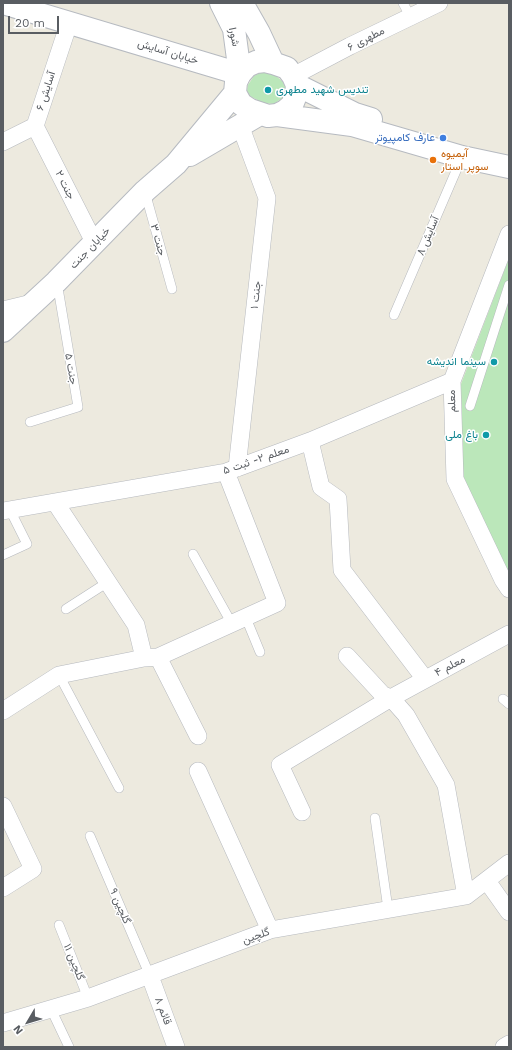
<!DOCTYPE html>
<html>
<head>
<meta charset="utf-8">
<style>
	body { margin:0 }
	#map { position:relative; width:512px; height:1050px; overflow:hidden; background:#edeadf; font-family:"Work Sans",sans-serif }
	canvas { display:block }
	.frame { position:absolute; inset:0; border:4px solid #595d62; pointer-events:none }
	.north { position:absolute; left:8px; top:1002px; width:40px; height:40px; -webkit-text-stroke:3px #fff; paint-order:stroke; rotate:232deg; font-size:11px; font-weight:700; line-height:16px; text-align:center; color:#595d62 }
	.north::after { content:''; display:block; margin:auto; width:14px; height:18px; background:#595d62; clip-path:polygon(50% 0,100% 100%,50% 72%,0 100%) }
	.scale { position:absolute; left:8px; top:16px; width:51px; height:18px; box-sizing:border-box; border:2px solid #595d62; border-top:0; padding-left:5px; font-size:12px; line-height:14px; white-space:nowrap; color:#595d62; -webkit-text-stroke:3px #fff; paint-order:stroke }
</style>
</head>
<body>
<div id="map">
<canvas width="512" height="1050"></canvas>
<div class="frame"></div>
<div class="north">N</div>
<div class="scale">20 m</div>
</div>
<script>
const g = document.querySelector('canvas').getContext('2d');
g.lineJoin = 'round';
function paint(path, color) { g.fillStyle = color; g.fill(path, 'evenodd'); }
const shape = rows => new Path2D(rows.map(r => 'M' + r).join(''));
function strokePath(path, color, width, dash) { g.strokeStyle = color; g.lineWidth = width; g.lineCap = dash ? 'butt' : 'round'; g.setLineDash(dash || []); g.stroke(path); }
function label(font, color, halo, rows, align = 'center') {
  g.font = font + ' "Work Sans",Vazirmatn,sans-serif'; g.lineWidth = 3; g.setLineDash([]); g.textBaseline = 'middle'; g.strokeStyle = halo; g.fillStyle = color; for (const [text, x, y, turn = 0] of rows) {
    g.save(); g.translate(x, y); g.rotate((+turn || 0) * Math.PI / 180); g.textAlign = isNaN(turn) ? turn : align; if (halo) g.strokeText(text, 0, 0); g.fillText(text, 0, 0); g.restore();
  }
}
paint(shape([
	[260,73,265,73,275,75,283,82,285,87,285,92,283,98,278,101,274,104,263,103,250,96,247,91,248,85,254,76],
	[508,261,509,261,509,573,463,485,461,384]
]), '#bbe7ba');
const lane = shape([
	[403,3,410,16],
	[145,192,172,289],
	[394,315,462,157],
	[470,406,509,285],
	[30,422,78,407,57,282],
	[193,554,232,624],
	[3,555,27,544,10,510],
	[66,609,108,582],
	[246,618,260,652],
	[59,675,119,788],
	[503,699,509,704],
	[375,818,388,909],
	[90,836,150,976],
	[59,925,88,998],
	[51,1009,69,1047]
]);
const street = shape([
	[293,76,350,46,439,3],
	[35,126,95,244],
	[3,142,35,126,69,23],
	[509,234,452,381,455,479,503,580,509,589],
	[3,310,32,303],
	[310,441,321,487,338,499,342,570,425,679],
	[237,468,267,198,240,125],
	[55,502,136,625,144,658],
	[3,511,226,472,310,441,452,381],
	[347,656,383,695,391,698,406,715,446,785,466,896],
	[158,657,198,736],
	[3,711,59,675,144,658,158,657,277,603,226,472],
	[198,771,270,930],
	[3,806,33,869,3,888],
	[302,812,280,765,391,698,509,634],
	[487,881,509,912],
	[150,976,176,1047],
	[3,1023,88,998,270,930,466,896,509,863],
	[504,1047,509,1044]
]);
const secondary = shape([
	[3,3,240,74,234,29,221,3],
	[242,3,259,33,273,63],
	[265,61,273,63,287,68,293,76,297,85,296,95,292,105,285,111,277,115,268,116,250,110,241,104,235,93,236,82,240,74,247,66,256,62,265,61],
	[297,85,355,114,371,119],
	[277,115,352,125,462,157,509,167],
	[190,155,260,114],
	[3,331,56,282,145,191,176,164,235,93]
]);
strokePath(lane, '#b6b9be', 10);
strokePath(street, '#b6b9be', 18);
strokePath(secondary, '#b6bac0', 24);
strokePath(lane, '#fff', 9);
strokePath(street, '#fff', 17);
strokePath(secondary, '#fff', 22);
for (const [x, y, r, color] of [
	[268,90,4,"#0f9aa8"],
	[443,138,4,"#3f7fe0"],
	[433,160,4,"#e8710a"],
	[494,362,4,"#0f9aa8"],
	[486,435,4,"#0f9aa8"]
]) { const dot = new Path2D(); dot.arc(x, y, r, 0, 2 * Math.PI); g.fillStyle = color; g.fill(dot); strokePath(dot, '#fff', 1.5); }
label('11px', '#595d62', '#fff', [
	["شورا",234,37,78],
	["مطهری ۶",366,39,-27],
	["خیابان آسایش",168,52,17],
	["آسایش ۶",46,91,-72],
	["جنت ۲",65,185,63],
	["آسایش ۸",428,236,-67],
	["جنت ۳",158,240,74],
	["خیابان جنت",90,248,-46],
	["جنت ۱",256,295,-84],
	["جنت ۵",71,369,80],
	["معلم",452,401,-92],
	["معلم ۲- ثبت ۵",256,460,-19],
	["معلم ۴",450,666,-28],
	["گلچین ۹",120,906,67],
	["گلچین",256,936,-19],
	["گلچین ۱۱",74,962,68],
	["قائم ۸",163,1011,70]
]);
label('11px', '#0d838f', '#fff', [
	["تندیس شهید مطهری",276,90,"left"],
	["سینما اندیشه",486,362],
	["باغ ملی",478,435]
], 'right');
label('11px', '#366cbe', '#fff', [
	["عارف کامپیوتر",435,138]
], 'right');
label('11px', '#c56008', '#fff', [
	["آبمیوه",441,154],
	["سوپر استار",441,167]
], 'left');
</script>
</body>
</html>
